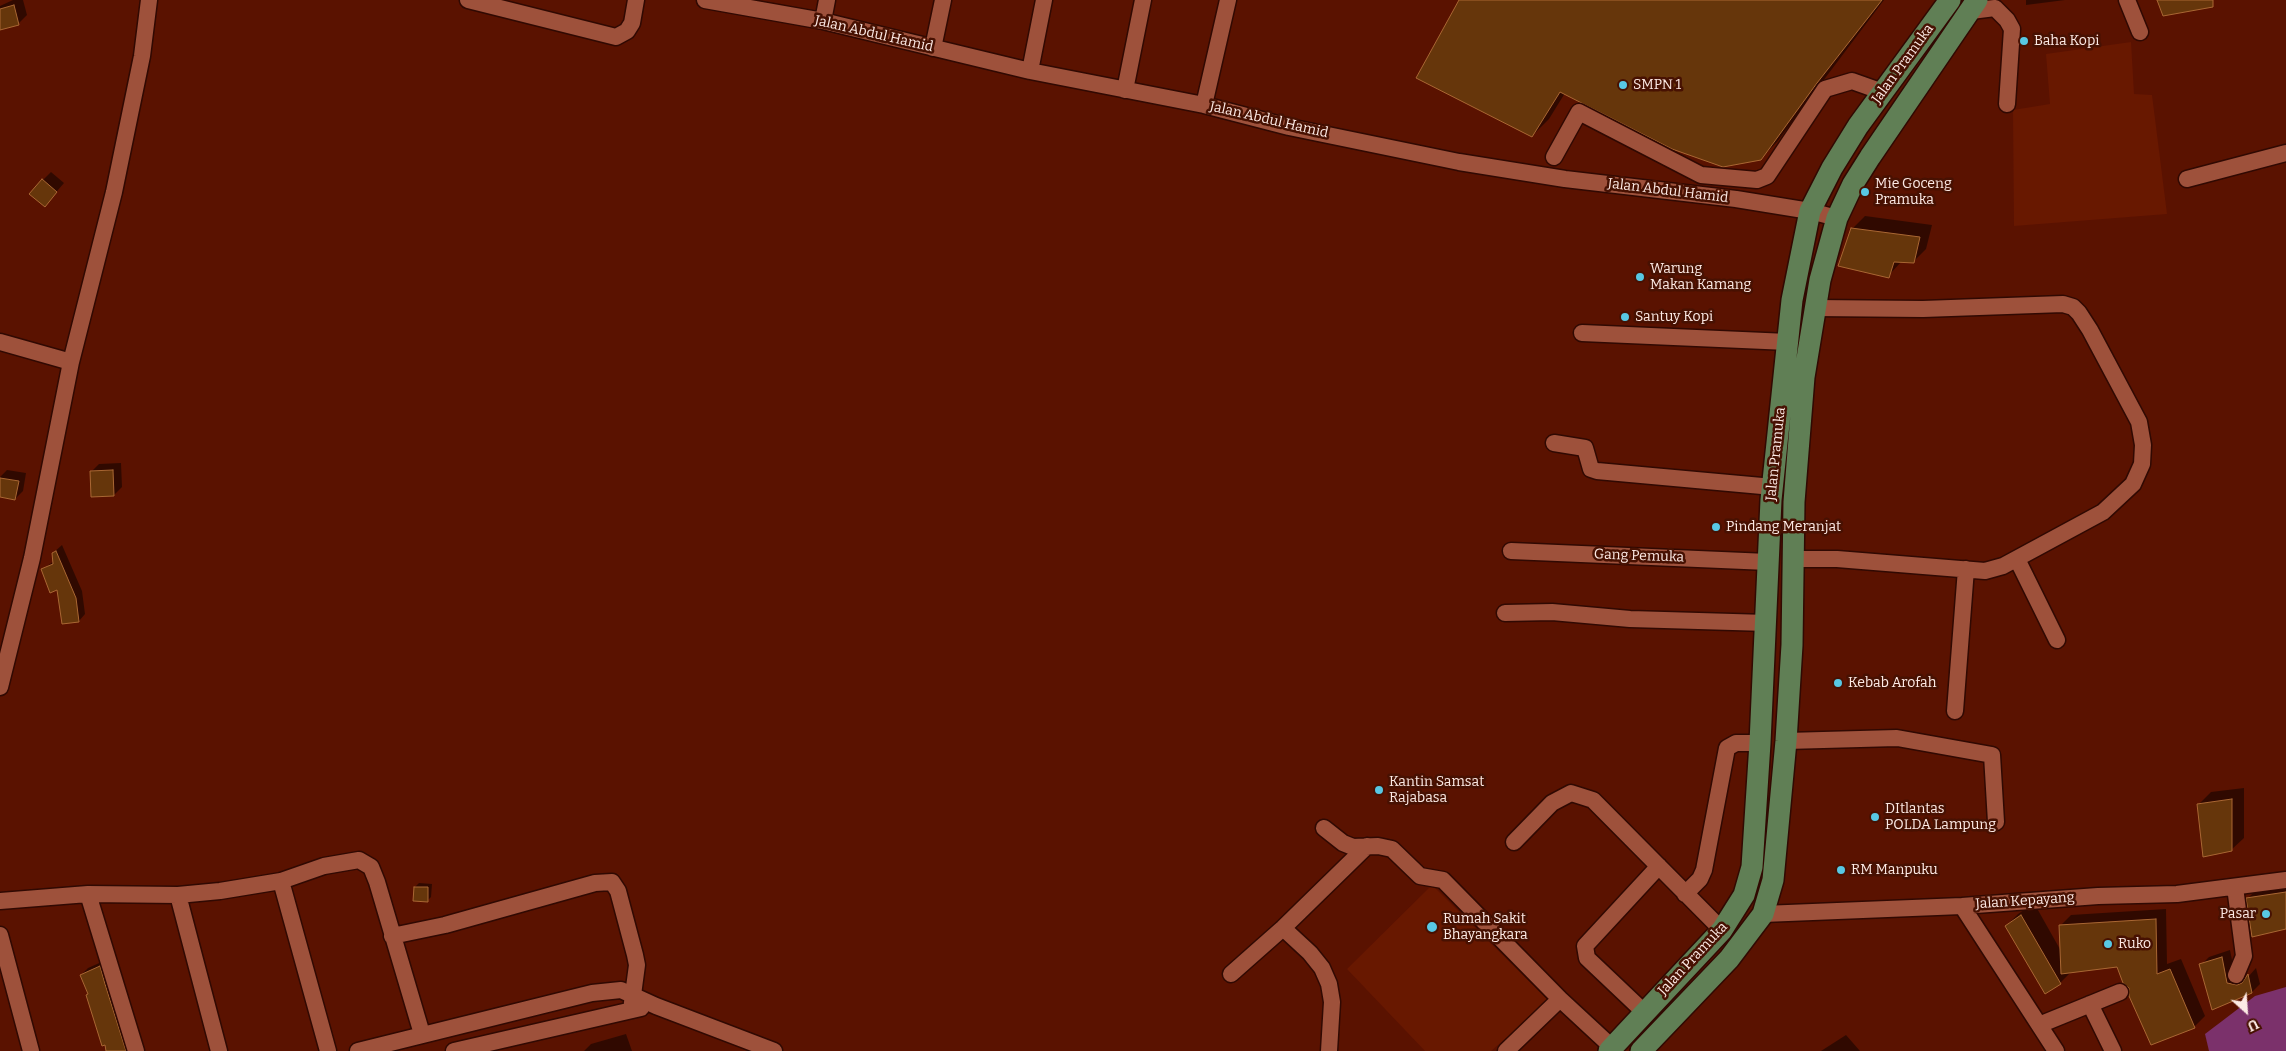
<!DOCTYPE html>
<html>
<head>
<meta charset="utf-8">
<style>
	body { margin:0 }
	#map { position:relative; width:2286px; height:1051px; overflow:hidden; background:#5a1200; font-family:Bitter,serif }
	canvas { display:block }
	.north { position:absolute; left:2221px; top:986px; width:50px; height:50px; -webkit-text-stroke:4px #471102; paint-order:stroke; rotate:154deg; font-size:14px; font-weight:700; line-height:20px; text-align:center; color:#fdeae5 }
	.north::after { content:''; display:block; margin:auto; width:18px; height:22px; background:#fdeae5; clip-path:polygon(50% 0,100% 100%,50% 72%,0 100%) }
</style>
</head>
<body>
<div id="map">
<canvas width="2286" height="1051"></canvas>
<div class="north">U</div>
</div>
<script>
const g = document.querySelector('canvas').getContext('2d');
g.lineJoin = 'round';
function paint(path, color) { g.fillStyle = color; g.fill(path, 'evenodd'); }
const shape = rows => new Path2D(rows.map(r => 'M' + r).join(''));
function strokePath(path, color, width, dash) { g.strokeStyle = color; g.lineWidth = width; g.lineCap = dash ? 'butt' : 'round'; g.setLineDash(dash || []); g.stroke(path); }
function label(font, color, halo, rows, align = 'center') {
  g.font = font + ' Bitter,serif'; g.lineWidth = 5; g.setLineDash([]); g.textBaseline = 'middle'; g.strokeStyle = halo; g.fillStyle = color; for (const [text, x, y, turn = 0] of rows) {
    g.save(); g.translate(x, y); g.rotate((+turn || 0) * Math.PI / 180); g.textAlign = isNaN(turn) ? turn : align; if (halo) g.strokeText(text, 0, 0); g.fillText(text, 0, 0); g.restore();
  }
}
paint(shape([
	[2131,42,2134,94,2152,95,2167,214,2014,226,2013,110,2050,104,2046,54],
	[1432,885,1549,1001,1491,1051,1425,1051,1347,969]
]), '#681800');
paint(shape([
	[2286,987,2286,1051,2209,1051,2205,1034,2255,996]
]), '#7b316b');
paint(shape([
	[13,0,23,0,27,15,19,23,0,29,0,6],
	[1460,0,1884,0,1777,142,1760,159,1565,93,1549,119,1532,136],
	[2026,0,2065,0,2026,5],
	[51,172,64,183,52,197,43,180],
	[1865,216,1932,225,1926,249,1913,262,1902,261,1888,276,1852,229],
	[121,463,122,487,114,495,91,472,99,464],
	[7,470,26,473,23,491,15,499,0,496,0,477],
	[62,545,82,591,85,614,79,621,58,588,42,570,54,561,53,553],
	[2244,788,2244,838,2231,850,2199,804,2211,792],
	[2286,882,2286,928,2248,898,2260,886],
	[419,883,432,884,431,897,427,901,415,887],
	[2034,903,2061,951,2060,926,2071,915,2166,909,2167,964,2181,959,2205,1016,2194,1027,2130,987,2117,966,2072,971,2060,983,2046,992,2006,926,2018,914],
	[2230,950,2235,975,2248,977,2256,968,2260,984,2252,992,2212,1008,2201,965,2209,957],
	[106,960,134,1051,107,1051,81,975,88,968],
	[626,1034,632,1051,584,1051,591,1044],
	[1846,1035,1860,1051,1821,1051]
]), '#0007');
const building = shape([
	[1459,0,1882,0,1817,83,1761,160,1723,167,1672,149,1560,92,1532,137,1416,78,1459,0],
	[2157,0,2213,0,2213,7,2163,16,2157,0],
	[14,5,19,25,0,30,0,9,14,5],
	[42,179,57,192,45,207,29,194,42,179],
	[1851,228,1920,237,1914,263,1894,262,1889,278,1838,266,1851,228],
	[113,470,114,496,91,497,90,471,113,470],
	[0,478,19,481,15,500,0,497,0,478],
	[56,551,76,598,79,622,62,624,57,590,50,593,41,569,53,564,52,553,56,551],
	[2232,799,2232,851,2203,857,2197,804,2232,799],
	[414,887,428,887,428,902,413,901,414,887],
	[2286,892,2286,929,2252,937,2246,898,2286,892],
	[2021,915,2061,984,2045,994,2005,926,2021,915],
	[2156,919,2157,974,2170,969,2195,1028,2151,1045,2129,996,2129,988,2123,983,2117,967,2061,974,2059,925,2156,919],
	[2222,957,2227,983,2237,985,2242,983,2248,974,2252,993,2212,1010,2199,964,2222,957],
	[100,966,105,984,126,1051,106,1051,105,1045,102,1046,86,995,88,994,80,975,100,966]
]);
paint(building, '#66360b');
strokePath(building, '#a96733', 1);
const minor = shape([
	[468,0,616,37,627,31,632,23,636,0],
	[705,0,823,21,1030,71,1204,105,1289,127,1459,162,1565,179,1736,199,1810,211,1837,218],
	[2127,0,2140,32],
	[1971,11,1995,8,2007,20,2012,29,2007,104],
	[823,21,827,0],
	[933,48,943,0],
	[1030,71,1044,0],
	[1125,90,1143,0],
	[1204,105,1228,0],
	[1554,157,1579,112,1701,175,1757,180,1767,176,1825,89,1852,81,1883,92],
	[2187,179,2286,153],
	[1582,333,1788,342],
	[0,342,71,362],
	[1554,443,1585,448,1591,469,1597,471,1773,487],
	[1511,551,1768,562],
	[1794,559,1837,559,1985,571,2003,566,2103,512,2133,484,2142,464,2143,445,2139,422,2090,330,2079,313,2073,307,2063,304,1923,309,1814,308],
	[2017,559,2057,640],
	[1505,613,1552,612,1630,619,1767,623],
	[0,687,32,558,71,362,114,192,142,56,149,0],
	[1955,711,1966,569],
	[1786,741,1897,738,1992,755,1996,822],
	[1324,828,1343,843,1353,847,1378,846,1392,849,1420,876,1443,880,1560,999,1613,1048],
	[1514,842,1552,803,1571,793,1593,800,1722,930],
	[281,881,328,1051],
	[2235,887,2244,956,2236,975],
	[88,894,136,1051],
	[1685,894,1700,879,1704,870,1727,748,1736,743,1760,743],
	[178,895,219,1051],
	[0,901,88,894,178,895,220,891,281,881,324,866,359,860,371,867,377,882,422,1034],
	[1962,906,2056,1051],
	[1763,914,1962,906,2098,896,2177,894,2286,880],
	[1283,928,1310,953,1322,968,1329,984,1332,1002,1329,1051],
	[0,935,31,1051],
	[392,936,445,925,595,883,612,882,618,891,635,955,637,965,631,1010],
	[1231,974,1283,928,1367,846],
	[2090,1004,2113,1051],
	[1644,1012,1587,958,1585,946,1659,866],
	[2039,1025,2120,992],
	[358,1051,592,993,621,990,656,1006,774,1051],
	[454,1051,641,1008],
	[1506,1051,1560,999]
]);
const major = shape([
	[1609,1051,1722,930,1744,895,1752,867,1760,743,1771,500,1792,300,1810,211,1832,168,1858,126,1950,0],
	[1641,1051,1729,959,1763,914,1773,880,1786,741,1792,645,1794,502,1804,377,1820,280,1837,218,1853,184,1870,157,1977,0]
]);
strokePath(minor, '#300902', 19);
strokePath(major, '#300902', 24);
strokePath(minor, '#9e513b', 16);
strokePath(major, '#607f55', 21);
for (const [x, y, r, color] of [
	[2024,41,5,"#58c8e4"],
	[1623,85,5,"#58c8e4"],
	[1865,192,5,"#58c8e4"],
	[1640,277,5,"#58c8e4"],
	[1625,317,5,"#58c8e4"],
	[1716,527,5,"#58c8e4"],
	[1838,683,5,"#58c8e4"],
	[1379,790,5,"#58c8e4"],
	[1875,817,5,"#58c8e4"],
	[1841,870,5,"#58c8e4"],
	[2266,914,5,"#58c8e4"],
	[1432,927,6,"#58c8e4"],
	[2108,944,5,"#58c8e4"]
]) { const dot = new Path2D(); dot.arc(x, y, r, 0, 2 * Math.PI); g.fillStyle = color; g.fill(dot); strokePath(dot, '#471102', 2); }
label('14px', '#fdeae5', '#471102', [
	["Jalan Abdul Hamid",874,34,13],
	["Jalan Pramuka",1903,64,-54],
	["Jalan Abdul Hamid",1269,120,13],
	["Jalan Abdul Hamid",1668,191,7],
	["Jalan Pramuka",1776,454,-84],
	["Gang Pemuka",1639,556,2],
	["Jalan Kepayang",2025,901,-4],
	["Jalan Pramuka",1693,959,-47]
]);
label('14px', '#fdeae5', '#471102', [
	["Baha Kopi",2034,41],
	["SMPN 1",1633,85],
	["Mie Goceng",1875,184],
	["Pramuka",1875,200],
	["Warung",1650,269],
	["Makan Kamang",1650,285],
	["Santuy Kopi",1635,317],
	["Pindang Meranjat",1726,527],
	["Kebab Arofah",1848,683],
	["Kantin Samsat",1389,782],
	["Rajabasa",1389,798],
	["DItlantas",1885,809],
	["POLDA Lampung",1885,825],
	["RM Manpuku",1851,870],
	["Pasar",2256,914,"right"],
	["Rumah Sakit",1443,919],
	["Bhayangkara",1443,935],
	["Ruko",2118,944]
], 'left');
</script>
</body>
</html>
